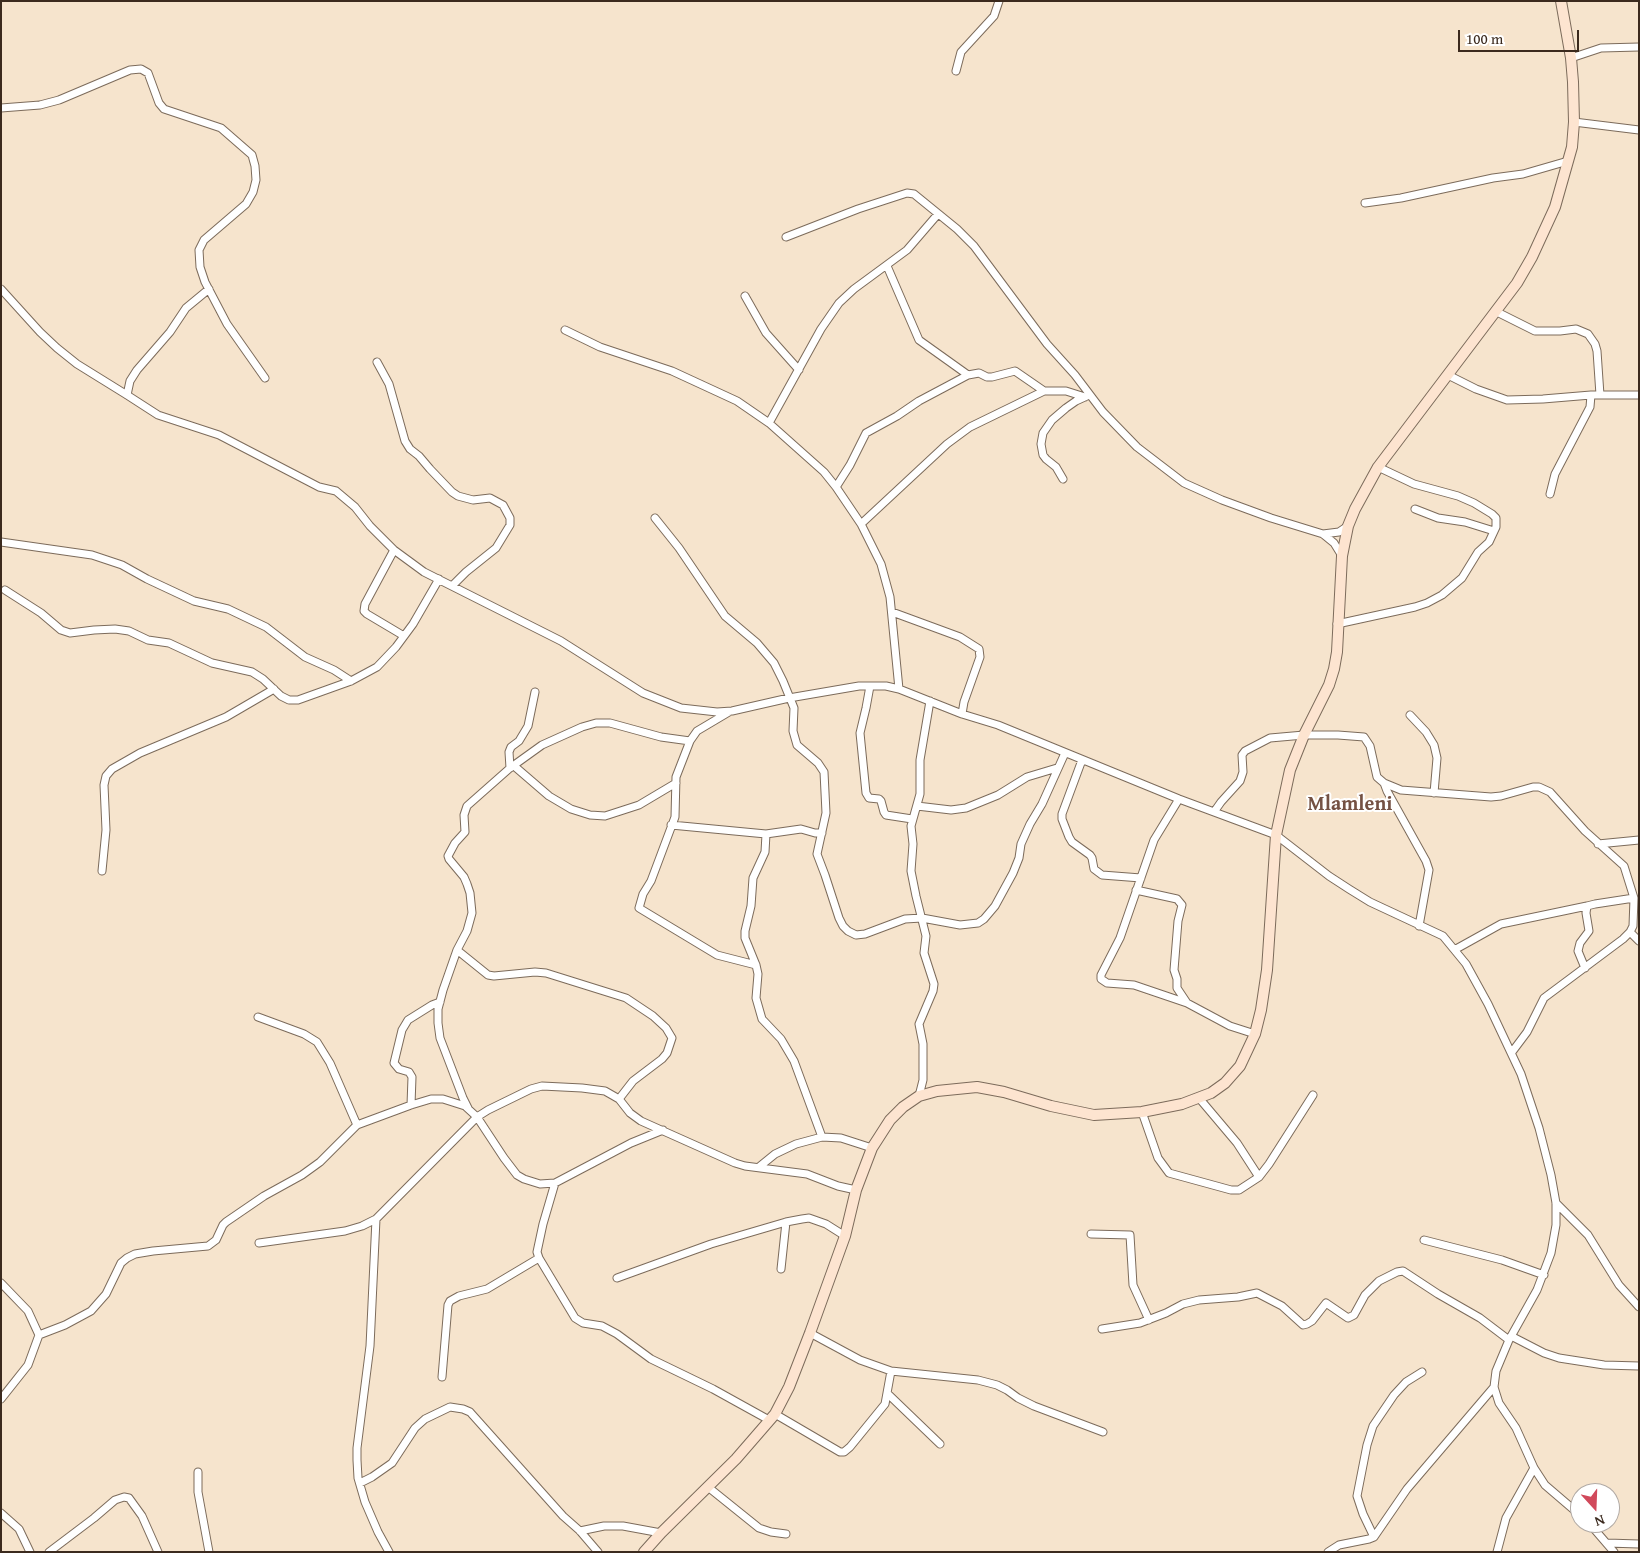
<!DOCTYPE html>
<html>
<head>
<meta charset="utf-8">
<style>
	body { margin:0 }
	#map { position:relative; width:1640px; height:1553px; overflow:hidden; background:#f6e4cd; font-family:"Gentium Book Plus",serif }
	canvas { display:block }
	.frame { position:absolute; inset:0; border:2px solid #3b2a1e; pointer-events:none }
	.north { position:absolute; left:1570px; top:1483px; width:50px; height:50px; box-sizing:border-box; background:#fff; border:1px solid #b1aaa5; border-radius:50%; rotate:160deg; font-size:14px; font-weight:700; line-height:20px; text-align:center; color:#3b2a1e }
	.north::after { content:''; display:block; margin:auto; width:18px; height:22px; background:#d1495b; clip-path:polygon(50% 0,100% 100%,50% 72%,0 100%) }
	.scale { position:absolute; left:1458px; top:30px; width:121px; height:22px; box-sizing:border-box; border:2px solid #3b2a1e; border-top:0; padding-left:6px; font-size:15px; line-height:18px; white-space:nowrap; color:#3b2a1e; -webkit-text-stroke:4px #fff; paint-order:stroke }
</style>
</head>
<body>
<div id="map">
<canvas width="1640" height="1553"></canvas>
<div class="frame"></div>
<div class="north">N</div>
<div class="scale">100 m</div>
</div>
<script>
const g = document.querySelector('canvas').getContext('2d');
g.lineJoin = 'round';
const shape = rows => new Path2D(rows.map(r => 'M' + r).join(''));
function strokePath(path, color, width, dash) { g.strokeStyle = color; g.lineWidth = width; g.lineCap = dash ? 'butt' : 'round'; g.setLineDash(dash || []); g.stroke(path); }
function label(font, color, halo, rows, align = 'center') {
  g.font = font + ' "Gentium Book Plus",serif'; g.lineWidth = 4; g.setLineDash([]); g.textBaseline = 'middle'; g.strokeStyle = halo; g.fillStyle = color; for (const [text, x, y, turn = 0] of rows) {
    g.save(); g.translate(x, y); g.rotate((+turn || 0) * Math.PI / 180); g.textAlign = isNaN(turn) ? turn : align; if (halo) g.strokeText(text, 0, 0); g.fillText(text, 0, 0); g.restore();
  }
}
const street = shape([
	[1571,58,1601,48,1639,47],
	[956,71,961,52,994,16,999,1],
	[1,108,40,105,59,100,130,70,141,69,148,73,159,103,164,109,221,128,252,155,255,166,256,180,253,192,246,204,204,240,199,250,200,267,205,282,227,324,265,378],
	[1574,122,1639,130],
	[1365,203,1401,198,1493,178,1523,174,1568,161],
	[786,237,858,209,907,193,914,194,957,229,974,246,1047,344,1075,375,1103,412,1137,447,1184,483,1222,500,1271,518,1323,534,1334,543,1342,556],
	[887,266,919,340,968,375],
	[1,289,40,332,57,348,77,364,127,395,158,415,219,435,319,487,336,491,355,507,370,526,394,550,424,572,561,641,643,693,681,708,717,712,732,711,789,698,859,686,886,686,899,689,962,714,998,725,1179,799,1276,835,1329,876,1349,889,1370,902,1443,936,1466,964,1488,1004,1521,1074,1539,1128,1551,1175,1556,1203,1556,1225,1551,1253,1537,1290,1509,1340,1496,1371,1494,1387,1499,1403,1516,1428,1534,1468,1545,1485,1580,1515],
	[745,296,766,333,799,370],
	[1495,311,1535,331,1560,331,1576,329,1588,334,1595,344,1597,351,1600,395],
	[565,330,600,347,672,371,737,401,769,423,824,472,836,487,861,524,881,564,890,597,899,689],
	[377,362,389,384,405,441,410,449,419,456,430,469,452,492,458,496,473,500,490,498,503,505,510,518,510,525,496,548,466,572,453,585],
	[1448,375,1476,389,1507,400,1543,399,1591,395,1639,395],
	[127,395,130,381,137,370,170,332,186,308,209,289],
	[769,423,821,329,839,303,854,289,907,250,938,214],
	[1063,479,1056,467,1046,459,1043,455,1041,444,1043,433,1052,420,1066,408,1076,401,1087,396],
	[836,487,850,465,866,433,897,416,919,401,968,375,979,373,987,377,992,377,1015,371,1044,391],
	[1550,494,1555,474,1590,407,1591,395],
	[1415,509,1438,518,1465,522,1494,531],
	[655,518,679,548,725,616,757,643,774,663,783,681,794,708,793,731,797,745,818,763,824,772,826,813,817,854,825,875,839,918,843,926,848,931,856,935,865,934,905,919,922,918,960,925,978,923,984,919,995,906,1013,873,1019,858,1021,844,1030,824,1042,804,1065,753],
	[861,524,947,444,970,427,1044,391,1066,391,1085,397],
	[1323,534,1339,532,1348,526],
	[1,542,92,555,122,565,147,579,194,601,228,609,266,627,305,657,334,670,351,681],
	[394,550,365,604,364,611,367,614,404,636],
	[5,590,41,613,61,630,70,633,94,630,115,629,129,631,148,640,169,643,212,663,252,672,263,679,281,696,289,700,298,700,351,681,377,667,396,647,413,624,439,579],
	[892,612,960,637,979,649,980,657,964,702,962,714],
	[1337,624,1415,607,1427,603,1442,595,1462,578,1478,552,1489,542,1496,527,1496,518,1492,514,1474,503,1458,496,1414,484,1378,467],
	[870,686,866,708,860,733,866,793,869,798,879,799,881,801,884,812,886,815,912,819],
	[729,712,697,731,690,741,676,777,675,817,651,881,643,894,639,908,717,955,756,965],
	[1410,715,1426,732,1434,745,1437,758,1434,793],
	[1082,760,1062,814,1062,819,1069,837,1072,842,1090,855,1092,858,1094,869,1102,875,1141,878],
	[513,765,549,796,571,809,590,815,605,816,639,805,676,783],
	[510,768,509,752,511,747,519,741,528,726,535,692],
	[1384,783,1387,791,1426,861,1429,870,1419,926],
	[1179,799,1154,840,1120,938,1101,975,1101,979,1107,983,1134,985,1187,1003],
	[917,806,951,810,966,808,998,795,1027,777,1057,768],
	[1214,812,1221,802,1240,781,1243,772,1242,755,1245,751,1270,738,1304,735,1338,735,1364,737,1370,746,1377,777,1384,783,1401,790,1491,797,1501,796,1533,787,1539,787,1550,792,1585,831,1624,866,1634,898,1633,926,1630,932,1623,939,1544,998,1527,1032,1512,1052],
	[671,825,766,834,765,852,753,878,751,906,745,931,745,938,756,965,758,974,756,998,762,1019,781,1039,794,1061,822,1137],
	[766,834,801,829,815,833,822,833],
	[1598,844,1639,840],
	[102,871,106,830,104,785,106,776,112,769,140,753,226,717,274,689],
	[1136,890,1177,899,1182,905,1178,921,1174,970,1177,979,1177,988,1187,1003,1230,1026,1255,1034],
	[1630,932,1639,941],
	[1456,949,1501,924,1587,906],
	[457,950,488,975,494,976,535,972,546,973,626,998,653,1016,666,1028,672,1038,667,1053,662,1059,633,1081,619,1099],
	[1585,968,1578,951,1580,943,1589,931,1586,913,1587,906,1595,904,1634,898],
	[258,1017,304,1034,317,1042,330,1063,357,1125],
	[919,1096,923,1080,923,1044,919,1024,933,991,934,984,924,953,926,936,916,896,911,871,913,844,911,826,920,794,920,760,930,701],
	[1199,1098,1237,1143,1259,1177],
	[411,1105,412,1077,409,1072,399,1069,394,1063,402,1030,408,1020,432,1005,440,1002],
	[468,1108,463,1098,440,1038,438,1023,438,1009,443,990,457,950,467,931,472,913,470,893,467,884,464,877,449,859,448,856,455,843,465,832,464,815,467,806,510,768,542,745,582,727,596,723,610,723,661,737,690,741],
	[1142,1112,1158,1158,1169,1173,1231,1190,1239,1190,1259,1177,1269,1164,1313,1095],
	[759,1167,775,1154,796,1144,822,1137,841,1138,872,1148],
	[555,1183,543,1224,537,1252,539,1258,575,1318,583,1323,602,1326,617,1334,651,1359,713,1389,769,1420],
	[1556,1203,1588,1235,1619,1285,1639,1307],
	[376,1219,370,1346,357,1448,357,1460,358,1478,365,1502,378,1532,389,1552],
	[1091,1234,1130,1235,1133,1285,1149,1320],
	[1424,1240,1502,1260,1544,1275],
	[259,1243,345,1231,362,1226,376,1219,477,1117,488,1110,531,1089,542,1086,582,1088,605,1091,619,1099,630,1113,641,1121,735,1163,745,1166,807,1174,838,1186,856,1190],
	[781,1269,786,1222],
	[617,1278,711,1244,786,1222,802,1219,809,1218,826,1224,845,1236],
	[1,1283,28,1311,39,1335,28,1365,1,1399],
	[1102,1329,1140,1323,1166,1313,1183,1304,1199,1300,1238,1297,1257,1293,1282,1306,1303,1325,1307,1324,1312,1321,1326,1303,1348,1318,1354,1315,1365,1295,1379,1281,1397,1272,1403,1271,1438,1294,1480,1318,1509,1340],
	[810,1333,860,1360,891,1371,978,1380,997,1385,1007,1390,1018,1398,1034,1406,1103,1432],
	[39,1335,65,1325,91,1311,106,1294,121,1263,127,1258,135,1254,153,1251,208,1246,216,1240,223,1225,226,1222,264,1196,302,1175,320,1162,357,1125,411,1105,431,1099,443,1099,465,1106,477,1117,504,1158,517,1175,524,1179,540,1184,555,1183,631,1143,663,1130],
	[1511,1336,1544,1353,1559,1358,1604,1365,1639,1366],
	[442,1377,448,1305,450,1301,459,1296,487,1289,539,1258],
	[888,1394,940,1444],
	[775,1414,840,1452,844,1452,850,1447,885,1404,891,1371],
	[198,1472,198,1492,209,1552],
	[360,1483,372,1477,392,1463,415,1428,425,1419,450,1407,463,1409,470,1412,563,1516,580,1531,598,1552],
	[708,1487,759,1528,771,1532,786,1534],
	[1,1513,19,1529,30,1552],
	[1589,1523,1614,1552],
	[580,1531,604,1526,623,1526,661,1533],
	[1374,1537,1363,1514,1357,1496,1367,1445,1373,1426,1394,1395,1406,1382,1422,1372],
	[1607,1543,1639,1544],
	[49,1552,94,1518,115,1500,124,1497,129,1498,142,1516,158,1552],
	[1328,1552,1339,1545,1369,1539,1374,1537,1407,1489,1494,1387],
	[1497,1552,1506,1518,1534,1468]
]);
const secondary = shape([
	[644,1552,661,1533,736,1459,775,1414,789,1387,810,1333,845,1236,856,1190,872,1148,890,1120,903,1107,919,1096,937,1091,977,1087,1004,1092,1051,1106,1094,1115,1142,1112,1182,1104,1211,1093,1225,1083,1240,1066,1255,1034,1261,1010,1267,970,1276,835,1290,770,1304,735,1329,685,1334,669,1337,652,1342,556,1348,526,1355,509,1378,467,1517,283,1532,257,1555,207,1572,147,1574,122,1573,82,1571,58,1561,1]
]);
strokePath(street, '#7c6b5b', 9);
strokePath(secondary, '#7c6b5b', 12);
strokePath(street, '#fff', 7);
strokePath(secondary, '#fde4d0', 10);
label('bold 20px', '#745143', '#fff', [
	["Mlamleni",1350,805]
]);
</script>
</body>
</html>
